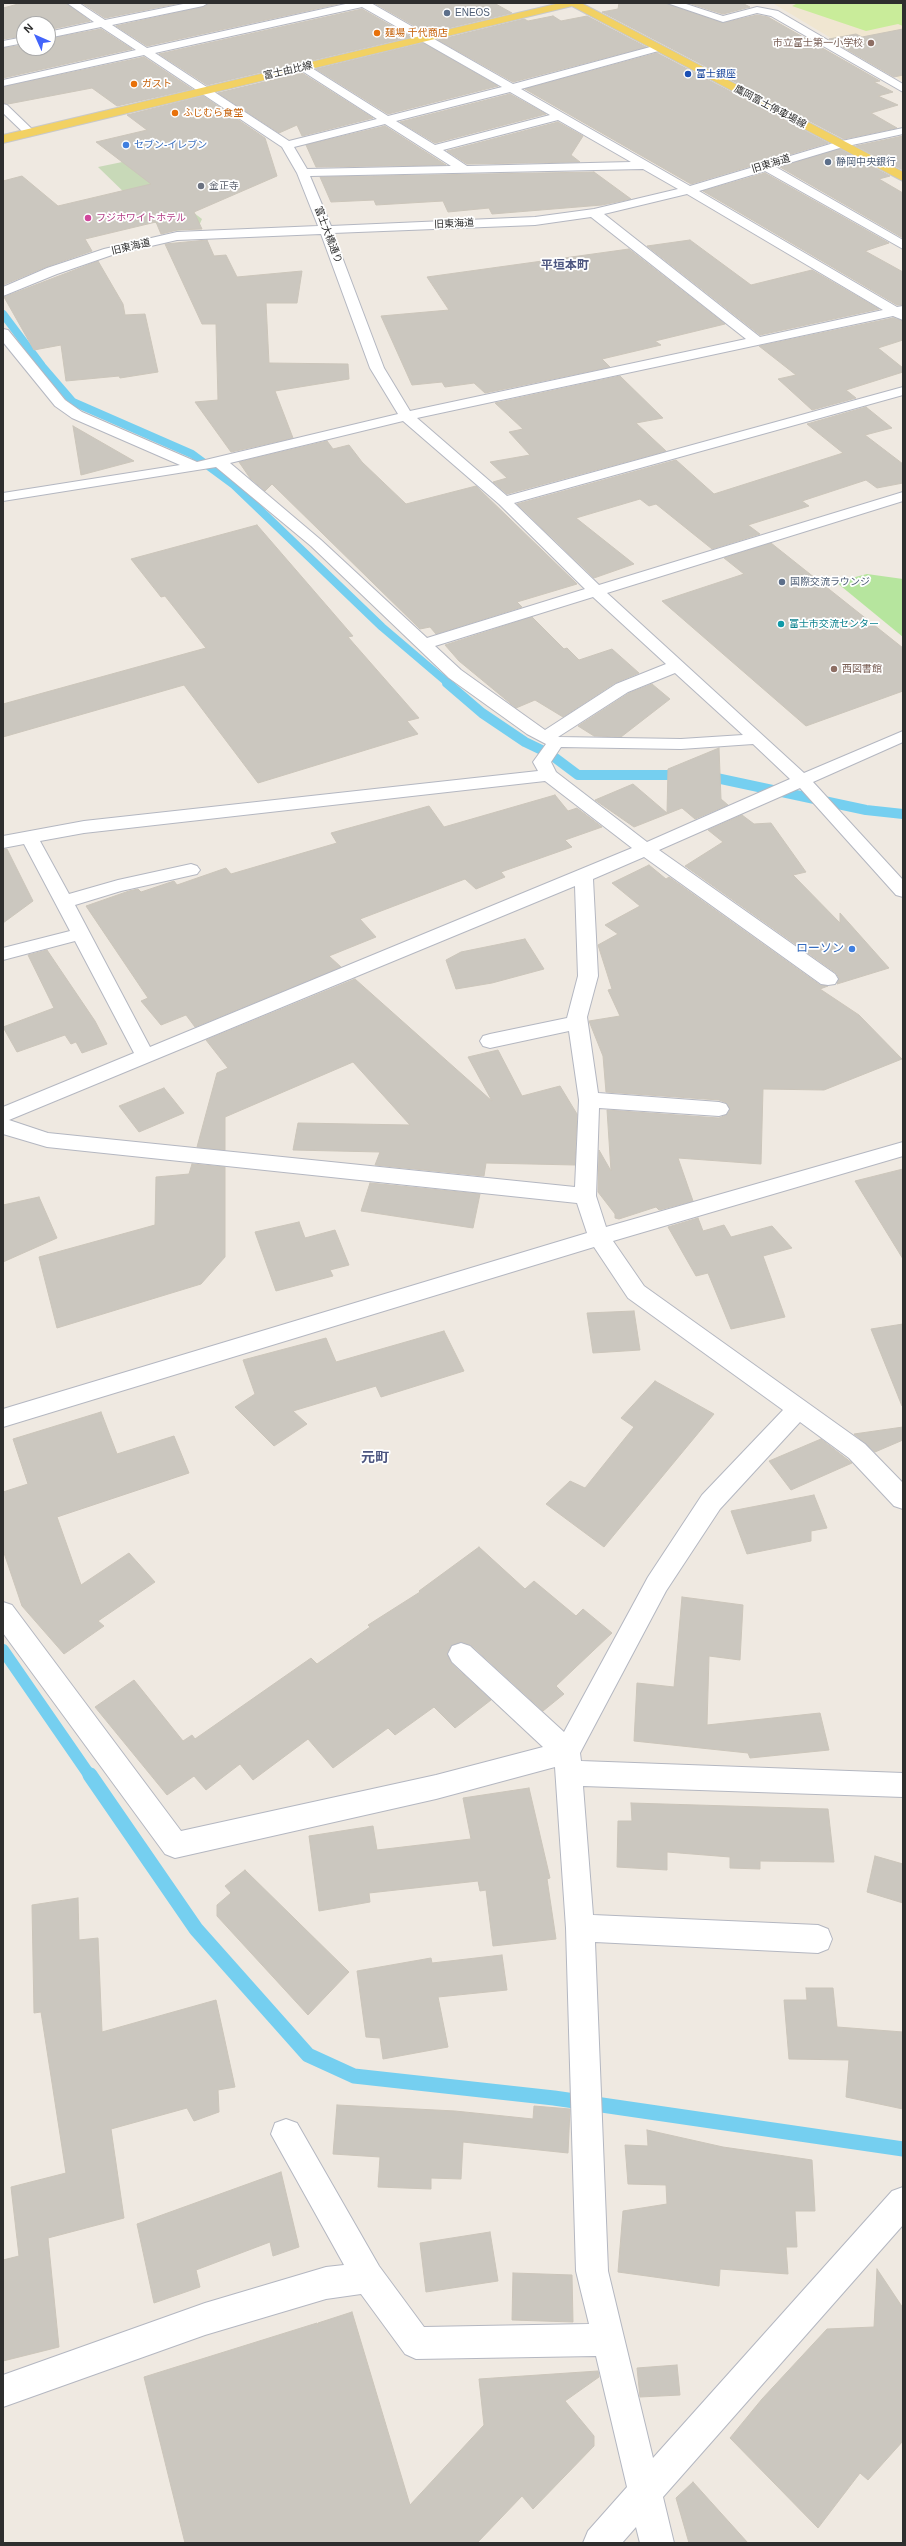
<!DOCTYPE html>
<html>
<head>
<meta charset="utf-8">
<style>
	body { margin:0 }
	#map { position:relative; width:906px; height:2546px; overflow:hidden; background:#efe9e1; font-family:Helvetica,sans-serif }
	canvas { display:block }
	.frame { position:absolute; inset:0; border:4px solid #2e2e2e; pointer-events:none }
	.north { position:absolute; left:16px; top:16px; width:40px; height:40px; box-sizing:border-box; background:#fff; border:1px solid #ababab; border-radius:50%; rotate:315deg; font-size:11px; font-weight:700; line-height:16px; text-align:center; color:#2e2e2e }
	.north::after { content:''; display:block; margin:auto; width:14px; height:18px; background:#4264fb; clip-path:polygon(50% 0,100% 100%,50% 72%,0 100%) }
</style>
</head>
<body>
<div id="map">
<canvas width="906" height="2546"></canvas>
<div class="frame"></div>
<div class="north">N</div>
</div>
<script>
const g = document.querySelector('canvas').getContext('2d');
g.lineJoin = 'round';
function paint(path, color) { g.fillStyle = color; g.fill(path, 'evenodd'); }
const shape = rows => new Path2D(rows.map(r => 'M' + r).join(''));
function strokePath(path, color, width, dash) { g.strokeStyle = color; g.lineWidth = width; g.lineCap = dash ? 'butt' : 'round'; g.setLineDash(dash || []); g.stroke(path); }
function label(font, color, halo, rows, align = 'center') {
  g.font = font + ' Helvetica,"Noto Sans JP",sans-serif'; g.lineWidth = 3.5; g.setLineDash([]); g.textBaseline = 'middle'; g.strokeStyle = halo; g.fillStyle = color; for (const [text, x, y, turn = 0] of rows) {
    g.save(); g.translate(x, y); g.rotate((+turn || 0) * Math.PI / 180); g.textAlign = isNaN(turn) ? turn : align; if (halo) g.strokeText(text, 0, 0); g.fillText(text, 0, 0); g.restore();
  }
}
paint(shape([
	[777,3,903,3,903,81,774,4]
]), '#f0e6d1');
paint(shape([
	[867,574,903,579,903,637,836,582]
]), '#b6e59e');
paint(shape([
	[161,154,153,182,202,219,198,228,165,232,98,167]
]), '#c8d9b8');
paint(shape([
	[798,3,903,3,903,26,898,24,866,31,792,6]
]), '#c9ec9a');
strokePath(shape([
	[3,314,42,366,73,402,192,454,234,485,382,627,449,684]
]), '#75cff0', 8);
strokePath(shape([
	[447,683,482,713,525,742,550,754,578,775,681,775],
	[707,776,866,810,903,814]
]), '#75cff0', 10);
strokePath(shape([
	[3,1650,90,1776]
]), '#75cff0', 12);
strokePath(shape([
	[90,1775,196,1929,308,2055,354,2076,554,2098,903,2149]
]), '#75cff0', 15);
const building = shape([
	[22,3,66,3,90,21,48,30,48,24,24,24,24,36,3,39,3,8,22,3],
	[82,3,181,3,105,18,82,3],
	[209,3,343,3,147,46,116,26,203,7,209,3],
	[374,3,494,3,512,13,427,33,374,3],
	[619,3,666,3,723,23,757,15,768,17,880,81,874,82,893,92,878,96,898,105,871,113,897,128,844,139,602,12,618,9,619,3],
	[688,3,742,3,750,7,723,14,688,3],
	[362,9,411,37,207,85,159,54,362,9],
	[553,16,561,21,587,16,646,47,513,82,438,40,524,19,528,21,553,16],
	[101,29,132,49,3,78,3,48,24,45,24,48,48,48,48,39,101,29],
	[903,29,903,75,894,77,829,39,856,34,862,37,903,29],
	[423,43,498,86,388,114,316,69,423,43],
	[657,53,828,143,691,184,525,89,657,53],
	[144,57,192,89,117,106,92,88,8,104,3,103,3,87,144,57],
	[302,73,373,118,302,136,297,125,279,133,218,93,302,73],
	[510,94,546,114,435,143,400,122,510,94],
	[203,96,265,138,277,176,194,212,202,229,177,230,161,234,156,222,85,239,92,251,46,267,3,285,3,181,22,176,58,206,151,184,96,142,147,130,127,115,203,96],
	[558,122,583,136,571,155,580,162,467,164,447,151,558,122],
	[385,126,446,165,316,167,306,145,385,126],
	[903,136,903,170,856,146,903,136],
	[840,149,890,176,879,179,903,193,903,238,780,167,840,149],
	[594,172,631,199,602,205,492,214,489,208,448,212,443,201,376,205,374,200,331,202,320,177,594,172],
	[765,173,889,243,865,251,903,272,903,305,897,305,703,191,765,173],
	[207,240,214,256,226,255,237,277,302,271,297,303,266,303,269,363,348,364,349,379,275,391,293,438,231,452,195,402,218,400,216,324,202,324,165,244,207,240],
	[690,240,751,285,812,270,879,309,760,335,647,246,690,240],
	[629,249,725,324,655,341,661,345,602,359,610,367,485,393,474,383,445,387,442,382,412,385,381,316,449,310,427,277,629,249],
	[98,261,123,304,125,315,145,314,158,372,120,378,119,376,66,381,61,345,34,350,4,297,98,261],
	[893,318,903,321,903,340,878,348,903,368,903,372,846,390,856,398,812,410,778,379,796,375,759,346,893,318],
	[620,376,663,418,636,423,666,451,507,494,493,482,507,478,490,462,530,455,509,432,523,429,495,403,620,376],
	[866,407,892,428,865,435,903,464,903,483,877,488,866,480,802,501,809,506,748,525,760,534,712,549,656,504,649,506,640,499,576,518,634,564,594,578,517,504,676,460,714,494,843,453,807,424,866,407],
	[73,426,134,461,81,475,73,426],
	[327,441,333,449,349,445,362,462,406,504,476,486,577,584,517,602,522,607,436,634,430,627,420,629,272,484,265,491,250,478,239,462,327,441],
	[257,525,353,636,348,637,419,718,407,721,418,734,258,783,184,685,3,737,3,704,206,648,165,596,161,597,131,559,257,525],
	[771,543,903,648,903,691,806,726,662,601,744,574,724,558,771,543],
	[532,617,564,649,567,648,579,660,612,649,639,673,615,683,563,717,535,700,516,708,459,661,445,645,532,617],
	[652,684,670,699,621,737,594,736,578,726,629,693,652,684],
	[719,748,721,799,728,805,695,819,682,808,634,827,595,800,633,784,667,813,668,769,719,748],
	[555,795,568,811,577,808,602,827,565,840,572,847,501,872,505,877,476,889,465,879,360,919,376,937,329,956,341,967,195,1027,186,1015,161,1025,141,1001,148,998,86,906,129,891,138,889,141,892,174,881,177,885,226,868,231,874,337,843,331,833,429,806,444,827,555,795],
	[742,815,754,824,771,823,806,872,793,875,840,923,840,913,889,968,837,984,839,978,836,973,685,866,723,842,708,830,742,815],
	[3,849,7,849,33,901,3,923,3,849],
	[649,865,666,879,669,877,820,985,828,986,820,989,859,1015,902,1059,824,1090,763,1089,761,1164,678,1158,693,1201,659,1210,656,1207,619,1219,615,1218,615,1214,598,1192,599,1150,611,1171,607,1110,719,1118,726,1115,730,1110,727,1103,719,1100,606,1092,603,1056,589,1021,620,1016,608,990,612,989,598,945,618,934,605,925,640,906,612,883,649,865],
	[525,939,544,969,492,983,456,989,446,960,461,952,525,939],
	[47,950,95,1021,107,1044,82,1053,76,1042,71,1044,65,1035,17,1052,3,1027,54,1008,28,955,47,950],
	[355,979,492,1101,468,1057,498,1050,522,1096,560,1086,577,1114,575,1165,486,1163,484,1176,375,1165,380,1152,293,1150,298,1123,410,1125,353,1062,225,1117,225,1150,197,1147,217,1073,228,1068,206,1040,355,979],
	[164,1088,184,1113,139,1132,119,1106,164,1088],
	[192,1164,225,1167,225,1257,201,1284,57,1328,39,1257,155,1225,156,1177,189,1174,192,1164],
	[903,1169,903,1259,855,1181,903,1169],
	[370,1183,480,1194,473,1228,361,1211,370,1183],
	[39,1197,57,1238,3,1262,3,1205,39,1197],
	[698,1218,703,1231,724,1225,731,1237,772,1226,792,1248,763,1256,785,1317,731,1329,708,1273,696,1276,668,1227,698,1218],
	[299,1222,305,1238,335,1230,349,1265,330,1270,333,1276,276,1291,255,1232,299,1222],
	[634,1311,640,1350,593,1353,587,1313,634,1311],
	[903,1324,903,1406,902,1406,871,1329,903,1324],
	[444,1331,464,1371,381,1397,376,1386,293,1411,307,1424,274,1446,235,1407,255,1394,243,1360,326,1338,336,1362,444,1331],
	[655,1381,714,1414,604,1547,546,1504,570,1481,585,1488,634,1427,621,1418,655,1381],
	[101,1412,117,1454,174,1436,189,1473,57,1517,81,1585,129,1553,155,1582,98,1621,104,1626,64,1654,22,1606,3,1550,3,1492,28,1484,13,1439,101,1412],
	[903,1427,903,1440,875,1452,854,1434,903,1427],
	[821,1439,852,1463,791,1490,769,1461,821,1439],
	[814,1495,827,1528,811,1531,811,1541,747,1554,731,1511,814,1495],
	[479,1547,525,1589,534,1581,576,1616,583,1609,612,1633,556,1686,564,1694,543,1711,471,1645,461,1642,452,1645,447,1653,451,1663,491,1700,455,1728,434,1707,395,1735,388,1728,333,1768,308,1739,253,1780,240,1764,206,1790,194,1776,167,1795,95,1707,134,1680,183,1741,192,1735,195,1739,311,1658,317,1664,370,1627,368,1625,420,1592,419,1591,479,1547],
	[682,1597,743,1605,740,1660,709,1656,707,1725,820,1713,829,1750,750,1758,748,1753,634,1741,637,1683,674,1687,682,1597],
	[529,1788,550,1878,547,1879,556,1939,493,1946,486,1890,480,1891,478,1881,369,1893,370,1902,319,1911,309,1836,373,1826,377,1850,471,1839,463,1798,529,1788],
	[631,1803,828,1809,834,1862,760,1861,760,1869,730,1868,730,1857,667,1852,667,1870,617,1867,618,1821,632,1821,631,1803],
	[875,1856,903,1864,903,1903,867,1892,875,1856],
	[245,1870,349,1972,308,2015,217,1916,217,1905,231,1893,225,1886,245,1870],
	[78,1898,79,1940,98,1938,102,2032,216,2000,235,2087,218,2090,219,2112,194,2121,187,2108,111,2129,124,2218,48,2238,59,2347,3,2361,3,2260,19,2256,11,2187,66,2173,41,2012,34,2013,32,1905,78,1898],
	[502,1955,507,1990,438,1997,448,2047,383,2059,380,2038,366,2037,357,1971,431,1958,432,1963,502,1955],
	[806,1988,833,1988,837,2027,903,2032,903,2109,846,2097,849,2060,789,2059,784,2000,807,2000,806,1988],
	[337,2105,455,2111,533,2119,534,2106,570,2109,568,2153,463,2142,461,2179,431,2178,431,2189,378,2187,380,2157,333,2154,337,2105],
	[647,2130,723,2147,812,2160,815,2211,795,2211,797,2247,786,2247,788,2274,720,2269,719,2286,618,2272,623,2211,667,2204,666,2185,628,2184,625,2145,648,2146,647,2130],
	[281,2172,299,2247,273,2256,270,2242,196,2270,200,2287,154,2303,137,2224,281,2172],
	[490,2232,498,2281,426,2292,420,2243,490,2232],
	[877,2269,903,2308,903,2441,868,2480,860,2473,818,2528,730,2438,762,2399,827,2329,874,2327,877,2269],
	[513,2273,572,2275,573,2322,512,2320,513,2273],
	[352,2312,410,2505,484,2425,479,2379,598,2371,599,2377,565,2401,594,2436,594,2446,533,2509,522,2496,477,2543,185,2543,144,2377,317,2323,318,2326,318,2323,352,2312],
	[677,2365,680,2395,640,2397,637,2368,677,2365],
	[693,2482,748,2543,689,2543,676,2498,693,2482]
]);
paint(building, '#cbc7bf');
strokePath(building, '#cbc5ba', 1);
const minor = shape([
	[67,3,79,3,105,20,188,3,208,3,203,6,112,25,147,48,350,3,371,3,513,84,654,46,662,46,662,50,521,89,690,186,837,142,903,128,903,134,843,147,776,167,903,240,903,249,765,171,699,191,897,307,903,306,903,320,893,316,417,418,507,496,903,387,903,395,514,503,599,585,903,492,903,501,607,593,804,773,903,731,903,742,813,782,903,880,903,897,896,895,800,788,659,850,835,974,838,979,835,984,828,985,821,984,644,857,593,879,598,976,587,1017,598,1093,719,1102,726,1104,729,1109,726,1114,719,1116,599,1108,596,1196,606,1227,903,1142,903,1156,613,1241,644,1286,865,1444,903,1483,903,1509,894,1506,849,1458,800,1422,720,1509,666,1591,580,1753,581,1761,903,1773,903,1797,583,1786,593,1915,818,1925,828,1929,832,1939,828,1949,818,1953,595,1942,608,2271,653,2458,892,2191,903,2187,903,2225,663,2497,674,2543,640,2543,636,2527,622,2543,583,2543,588,2531,627,2487,596,2356,416,2359,405,2354,361,2294,326,2299,205,2335,3,2407,3,2375,205,2303,326,2267,344,2265,271,2134,275,2123,286,2119,297,2123,379,2266,424,2327,589,2324,576,2271,566,1928,555,1767,436,1799,175,1858,165,1854,3,1633,3,1602,12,1605,181,1831,436,1775,543,1747,452,1662,448,1654,452,1646,461,1643,470,1646,564,1732,648,1577,702,1495,783,1410,628,1298,594,1247,3,1427,3,1409,587,1233,577,1203,47,1147,3,1134,3,1107,134,1053,75,941,3,960,3,948,70,931,24,844,3,848,3,836,84,821,538,771,533,762,546,744,527,734,449,678,311,546,216,467,3,501,3,493,180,465,72,418,55,406,3,342,3,329,8,330,65,400,82,412,197,462,398,414,370,368,321,234,177,240,112,255,57,274,3,296,3,287,47,268,104,249,177,232,318,226,297,173,282,147,144,55,3,86,3,80,136,50,101,27,48,38,48,32,94,22,67,3],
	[362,7,502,87,388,116,307,65,299,65,299,69,377,119,289,141,155,53,362,7],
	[510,92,550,115,435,145,396,121,510,92],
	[558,120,631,162,467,166,443,150,558,120],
	[385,124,451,166,307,169,294,147,385,124],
	[643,169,678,189,594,209,535,217,331,226,310,176,643,169],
	[687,194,883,310,760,337,604,214,687,194],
	[591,217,746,339,410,411,384,368,333,233,535,225,591,217],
	[403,421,499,504,585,589,427,638,321,540,230,463,403,421],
	[593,597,666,664,616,684,545,730,461,670,435,646,593,597],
	[675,673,743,735,681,739,558,737,628,692,675,673],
	[753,744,790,779,647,842,556,772,551,762,561,747,681,749,753,744],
	[545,781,632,848,150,1047,75,905,121,891,197,874,200,870,197,866,191,864,118,880,69,894,40,841,84,833,545,781],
	[575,886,578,976,567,1018,490,1034,483,1036,480,1041,483,1046,490,1048,569,1031,579,1100,575,1187,48,1133,9,1120,575,886],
	[667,3,683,3,723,16,757,7,778,11,903,84,903,92,771,16,757,13,723,22,667,3],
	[24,37,24,43,3,47,3,41,24,37],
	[3,104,7,105,34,131,34,135,26,135,3,113,3,104]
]);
const major = shape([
	[560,3,581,3,903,172,903,181,572,6,3,143,3,135,560,3]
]);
strokePath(minor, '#b4b7c1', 2);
strokePath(major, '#c9c9c9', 2);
paint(minor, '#fff');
paint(major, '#f2d163');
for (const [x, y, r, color] of [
	[447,13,4,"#5c6f8a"],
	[377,33,4,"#e8710a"],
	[871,43,4,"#8d6e63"],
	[688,74,4,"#1a4fb4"],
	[134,84,4,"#e8710a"],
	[175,113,4,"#e8710a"],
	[126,145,4,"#3f7fe0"],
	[828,162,4,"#5c6f8a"],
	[201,186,4,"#6b7280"],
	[88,218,4,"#d1479c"],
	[782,582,4,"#5c6f8a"],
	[781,624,4,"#0f9aa8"],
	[834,669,4,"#8d6e63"],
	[852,949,4,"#3f7fe0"]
]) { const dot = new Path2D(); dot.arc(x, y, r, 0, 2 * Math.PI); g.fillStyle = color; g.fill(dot); strokePath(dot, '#fff', 1.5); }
label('10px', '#4e5e75', '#fff', [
	["ENEOS",455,13],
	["静岡中央銀行",836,162],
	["国際交流ラウンジ",790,582]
], 'left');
label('10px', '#c56008', '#fff', [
	["麺場 千代商店",385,33],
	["ガスト",142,84],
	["ふじむら食堂",183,113]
], 'left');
label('10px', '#785e54', '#fff', [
	["市立富士第一小学校",863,43],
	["西図書館",842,669,"left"]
], 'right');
label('10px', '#2e2e2e', '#fff', [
	["富士由比線",288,71,-13],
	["鷹岡富士停車場線",770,107,28],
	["旧東海道",771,164,-17],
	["旧東海道",454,224,-3],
	["富士大橋通り",328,235,69],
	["旧東海道",131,247,-13]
]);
label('10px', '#164399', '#fff', [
	["富士銀座",696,74]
], 'left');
label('10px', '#366cbe', '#fff', [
	["セブン-イレブン",134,145]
], 'left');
label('10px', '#5b616d', '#fff', [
	["金正寺",209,186]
], 'left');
label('10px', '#b23c85', '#fff', [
	["フジホワイトホテル",96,218]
], 'left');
label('10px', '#0d838f', '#fff', [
	["富士市交流センター",789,624]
], 'left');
label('bold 12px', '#4d5680', '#fff', [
	["平垣本町",565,266]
]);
label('12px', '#366cbe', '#fff', [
	["ローソン",844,949]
], 'right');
label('bold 14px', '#4d5680', '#fff', [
	["元町",375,1458]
]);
</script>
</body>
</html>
